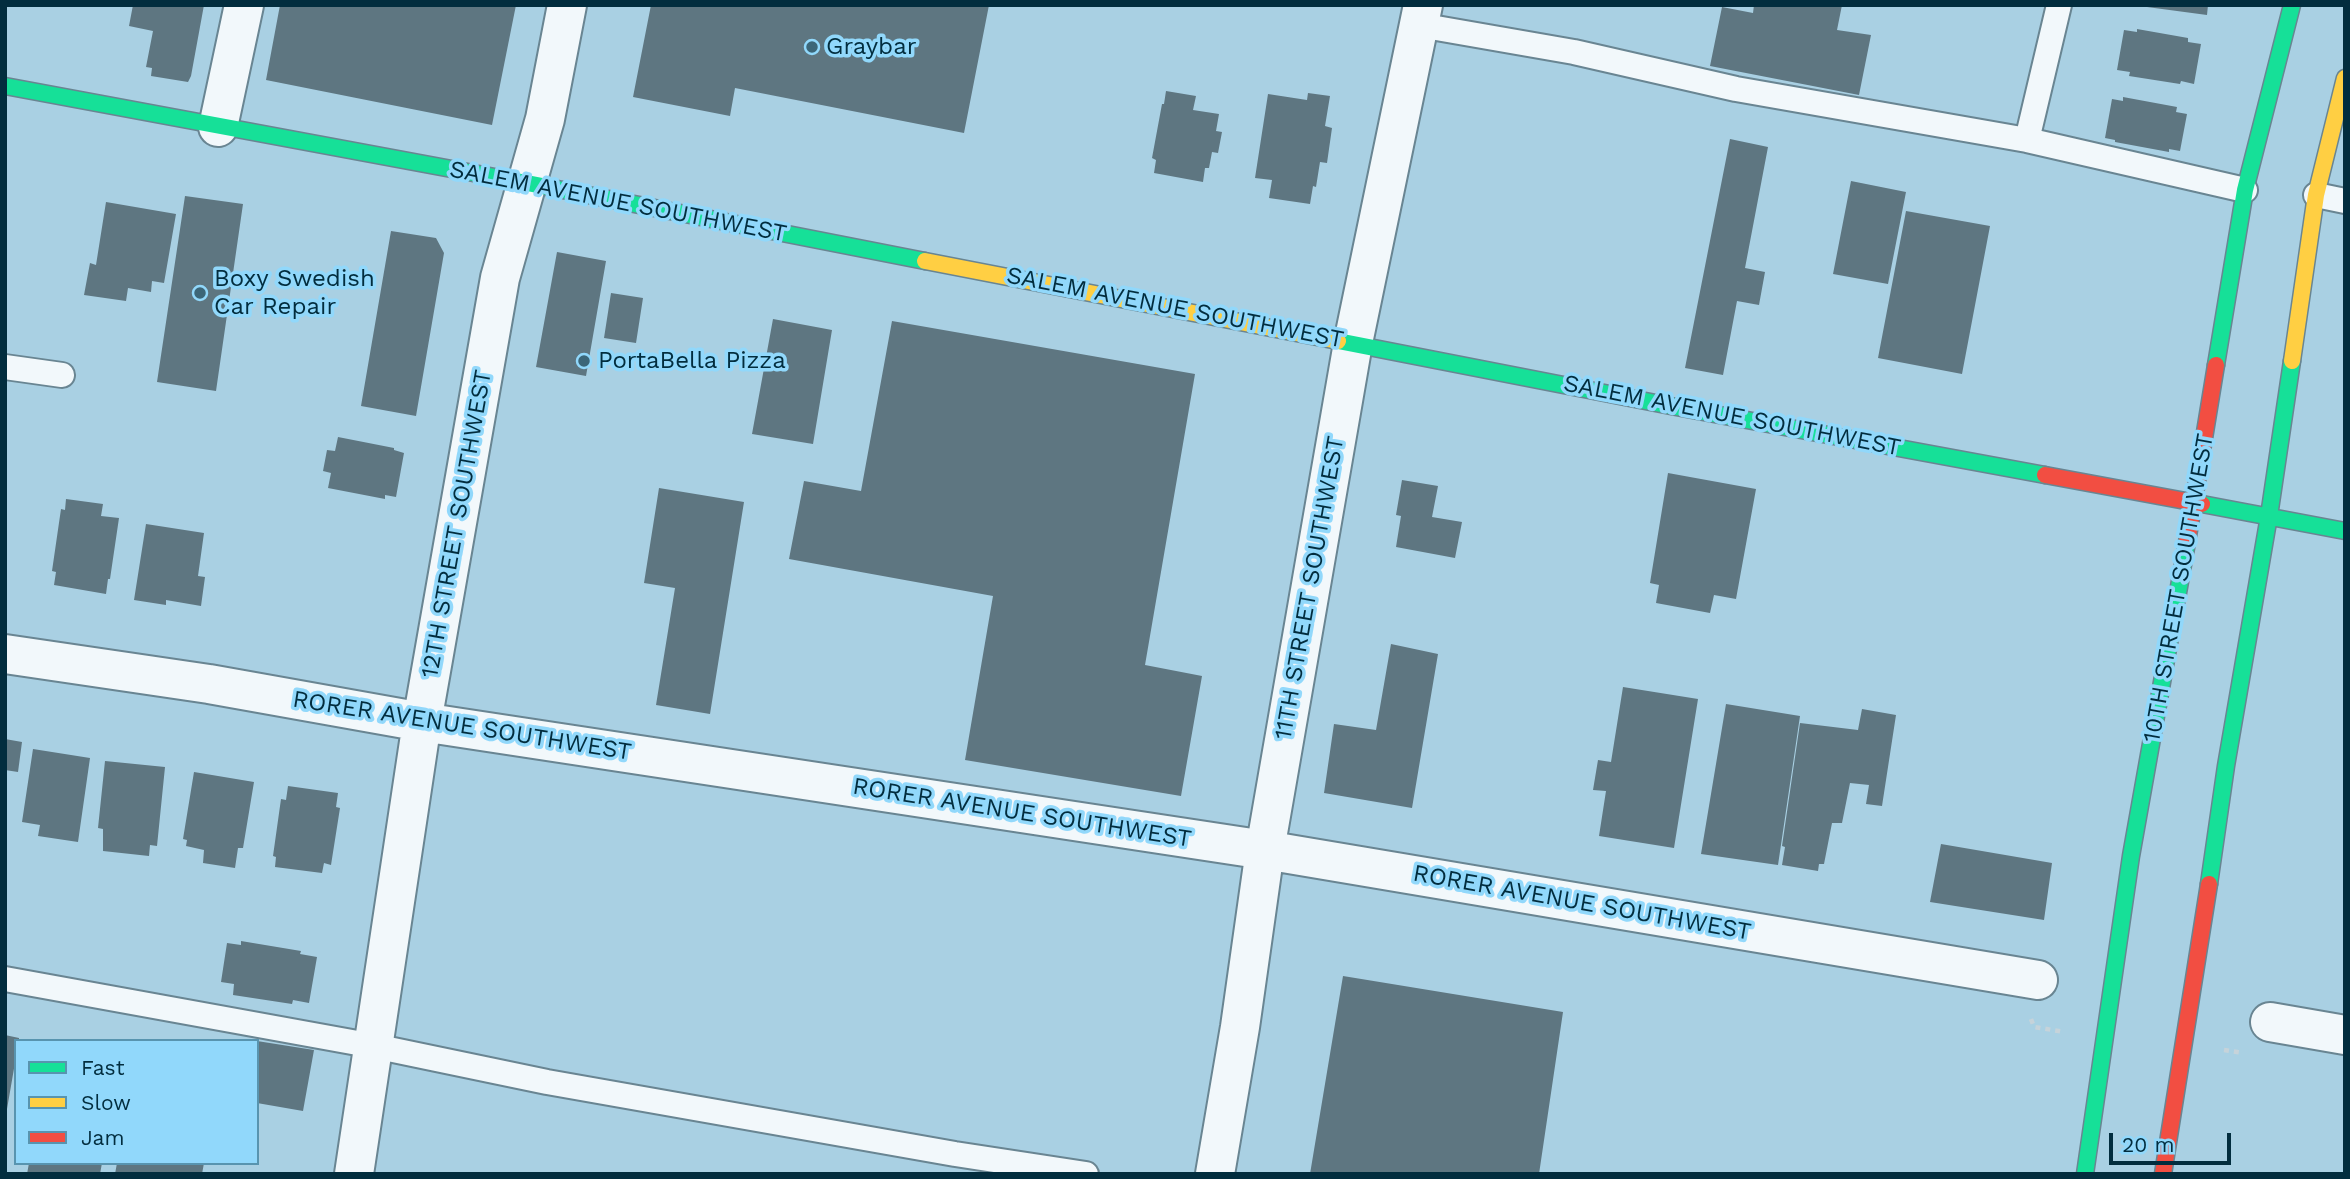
<!DOCTYPE html>
<html>
<head>
<meta charset="utf-8">
<style>
	body { margin:0 }
	#map { position:relative; width:2350px; height:1179px; overflow:hidden; background:#a9d0e3; font-family:"Work Sans",sans-serif }
	canvas { display:block }
	.frame { position:absolute; inset:0; border:7px solid #022d3e; pointer-events:none }
	.legend { position:absolute; left:14px; top:1039px; width:245px; height:126px; box-sizing:border-box; background:#91d8fb; border:2px solid #5894af; margin:0; padding:9px 12px; list-style:none; font-size:21px; color:#022d3e }
	.legend li { display:flex; align-items:center; gap:14px; height:35px }
	.legend b { width:35px; border:2px solid #5894af }
	.scale { position:absolute; left:2109px; top:1133px; width:122px; height:32px; box-sizing:border-box; border:4px solid #022d3e; border-top:0; padding-left:9px; font-size:21px; line-height:24px; white-space:nowrap; color:#022d3e; -webkit-text-stroke:5px #91d8fb; paint-order:stroke }
</style>
</head>
<body>
<div id="map">
<canvas width="2350" height="1179"></canvas>
<div class="frame"></div>
<ul class="legend">
<li><b style="height:9px;background:#16e098"></b>Fast</li>
<li><b style="height:9px;background:#ffcf43"></b>Slow</li>
<li><b style="height:9px;background:#f24e42"></b>Jam</li>
</ul>
<div class="scale">20 m</div>
</div>
<script>
const g = document.querySelector('canvas').getContext('2d');
g.lineJoin = 'round';
function paint(path, color) { g.fillStyle = color; g.fill(path, 'evenodd'); }
const shape = rows => new Path2D(rows.map(r => 'M' + r).join(''));
function strokePath(path, color, width, dash) { g.strokeStyle = color; g.lineWidth = width; g.lineCap = dash ? 'butt' : 'round'; g.setLineDash(dash || []); g.stroke(path); }
function label(font, color, halo, rows, align = 'center') {
  g.font = font + ' "Work Sans",sans-serif'; g.lineWidth = 7; g.setLineDash([]); g.textBaseline = 'middle'; g.strokeStyle = halo; g.fillStyle = color; for (const [text, x, y, turn = 0] of rows) {
    g.save(); g.translate(x, y); g.rotate((+turn || 0) * Math.PI / 180); g.textAlign = isNaN(turn) ? turn : align; if (halo) g.strokeText(text, 0, 0); g.fillText(text, 0, 0); g.restore();
  }
}
paint(shape([
	[133,5,204,5,191,76,188,82,151,76,152,68,146,67,153,31,129,26],
	[280,5,516,5,492,125,266,80],
	[651,5,989,5,964,133,735,88,730,116,633,97],
	[1754,5,1842,5,1837,30,1871,35,1859,95,1710,66,1722,7,1753,13],
	[2147,5,2208,5,2207,15,2147,7],
	[2137,29,2188,38,2188,42,2201,44,2194,84,2181,81,2180,84,2129,76,2130,72,2117,70,2124,30,2137,32],
	[1166,91,1196,96,1193,110,1219,114,1216,131,1222,132,1218,153,1212,152,1209,168,1205,168,1203,182,1154,173,1156,160,1152,158,1162,104,1164,104],
	[1308,93,1330,96,1325,126,1332,128,1327,163,1320,162,1316,187,1313,186,1310,204,1269,198,1272,180,1255,178,1268,94,1307,100],
	[2123,97,2177,107,2176,112,2187,114,2180,151,2169,149,2169,152,2115,142,2115,140,2105,138,2112,99,2123,101],
	[1730,139,1768,147,1745,268,1765,272,1759,305,1737,301,1723,375,1685,368],
	[1851,181,1906,192,1888,284,1833,274],
	[185,196,243,204,216,391,157,382],
	[106,202,176,214,164,283,152,281,151,292,128,288,126,301,84,295,90,263,96,265],
	[1906,211,1990,226,1962,374,1878,358],
	[391,231,436,238,444,253,416,416,361,406],
	[557,252,606,261,586,376,536,367],
	[611,293,643,298,636,343,604,338],
	[773,319,832,330,813,444,752,434],
	[892,321,1195,374,1145,665,1202,676,1181,796,965,760,993,596,789,559,804,481,861,491],
	[338,437,394,448,394,450,404,453,396,497,385,495,385,499,328,488,331,473,323,471,327,450,335,451],
	[1668,473,1756,489,1736,599,1714,595,1710,613,1656,603,1659,585,1650,583],
	[1402,480,1438,486,1432,517,1462,522,1455,558,1396,547,1401,516,1396,515],
	[659,488,744,502,710,714,656,705,675,588,644,583],
	[66,499,103,504,101,516,119,518,110,579,108,579,106,594,54,585,56,572,52,571,61,509,65,510],
	[146,524,204,533,198,576,205,577,201,606,166,600,166,605,134,600],
	[1391,644,1438,654,1412,808,1324,793,1334,724,1376,730],
	[1623,687,1698,699,1674,848,1599,836,1606,791,1593,790,1598,760,1611,762],
	[1726,704,1800,716,1778,865,1701,854],
	[1862,709,1896,715,1882,806,1866,804,1869,785,1850,783,1842,823,1832,823,1824,864,1819,864,1818,871,1782,865,1785,847,1782,846,1800,723,1858,730],
	[5,739,22,742,18,772,5,770],
	[33,749,90,758,78,842,38,836,40,825,22,822],
	[105,761,165,767,157,846,150,845,149,856,103,851,103,829,98,828],
	[194,772,254,782,243,848,238,848,235,868,203,863,204,850,186,846,187,840,183,839],
	[288,786,338,793,336,807,340,808,331,865,324,863,322,873,275,867,276,857,273,856,281,799,286,800],
	[1941,844,2052,863,2044,920,1930,902],
	[241,941,301,951,300,954,317,957,309,1003,293,1000,292,1004,233,995,234,984,221,982,227,943,241,945],
	[1343,976,1563,1012,1539,1174,1310,1174],
	[5,1035,19,1038,19,1041,16,1041,16,1057,7,1109],
	[257,1041,314,1050,303,1111,257,1103],
	[29,1163,102,1163,100,1174,27,1174],
	[117,1163,204,1163,202,1174,115,1174]
]), '#5e7681');
const lane = shape([
	[1419,25,1574,52,1736,89,2027,140,2245,190],
	[2027,140,2059,5],
	[2316,195,2345,201],
	[5,367,62,375],
	[5,979,374,1046,547,1082,955,1154,1086,1174]
]);
const street = shape([
	[218,127,244,5],
	[5,654,209,684,422,722,1265,850,2038,980],
	[2270,1022,2345,1035],
	[354,1174,422,722,500,278,545,119,567,5],
	[1215,1174,1240,1027,1265,850,1353,343,1423,5]
]);
const fast = shape([
	[5,86,527,183,925,261],
	[1338,341,1671,406,2045,475],
	[2216,365,2245,190,2292,5],
	[2202,504,2345,531],
	[2209,884,2226,766,2269,516,2292,361],
	[2085,1174,2131,856,2187,542]
]);
const slow = shape([
	[925,261,1338,341],
	[2292,361,2316,195,2345,78]
]);
const jam = shape([
	[2045,475,2202,504],
	[2187,542,2216,365],
	[2163,1174,2209,884]
]);
strokePath(lane, '#698592', 28);
strokePath(street, '#698592', 42);
strokePath(fast, '#698592', 19);
strokePath(slow, '#698592', 19);
strokePath(jam, '#698592', 19);
strokePath(shape([
	[2031,1019,2034,1027,2065,1032],
	[2224,1050,2243,1053]
]), '#c6d3da', 4.5, [5, 5]);
strokePath(lane, '#f2f8fb', 24);
strokePath(street, '#f2f8fb', 38);
strokePath(fast, '#16e098', 16);
strokePath(slow, '#ffcf43', 16);
strokePath(jam, '#f24e42', 16);
for (const [x, y, r, color] of [
	[812,47,7,"#3c6678"],
	[200,293,7,"#3c6678"],
	[584,361,7,"#3c6678"]
]) { const dot = new Path2D(); dot.arc(x, y, r, 0, 2 * Math.PI); g.fillStyle = color; g.fill(dot); strokePath(dot, '#91d8fb', 2.5); }
label('24px', '#022d3e', '#91d8fb', [
	["Graybar",826,47],
	["Boxy Swedish",214,279],
	["Car Repair",214,307],
	["PortaBella Pizza",598,361]
], 'left');
label('24px', '#022d3e', '#91d8fb', [
	["SALEM AVENUE SOUTHWEST",618,202,11],
	["SALEM AVENUE SOUTHWEST",1175,308,11],
	["SALEM AVENUE SOUTHWEST",1732,416,11],
	["12TH STREET SOUTHWEST",457,524,-80],
	["11TH STREET SOUTHWEST",1310,588,-80],
	["10TH STREET SOUTHWEST",2179,588,-80],
	["RORER AVENUE SOUTHWEST",462,726,9],
	["RORER AVENUE SOUTHWEST",1022,813,9],
	["RORER AVENUE SOUTHWEST",1582,903,10]
]);
</script>
</body>
</html>
